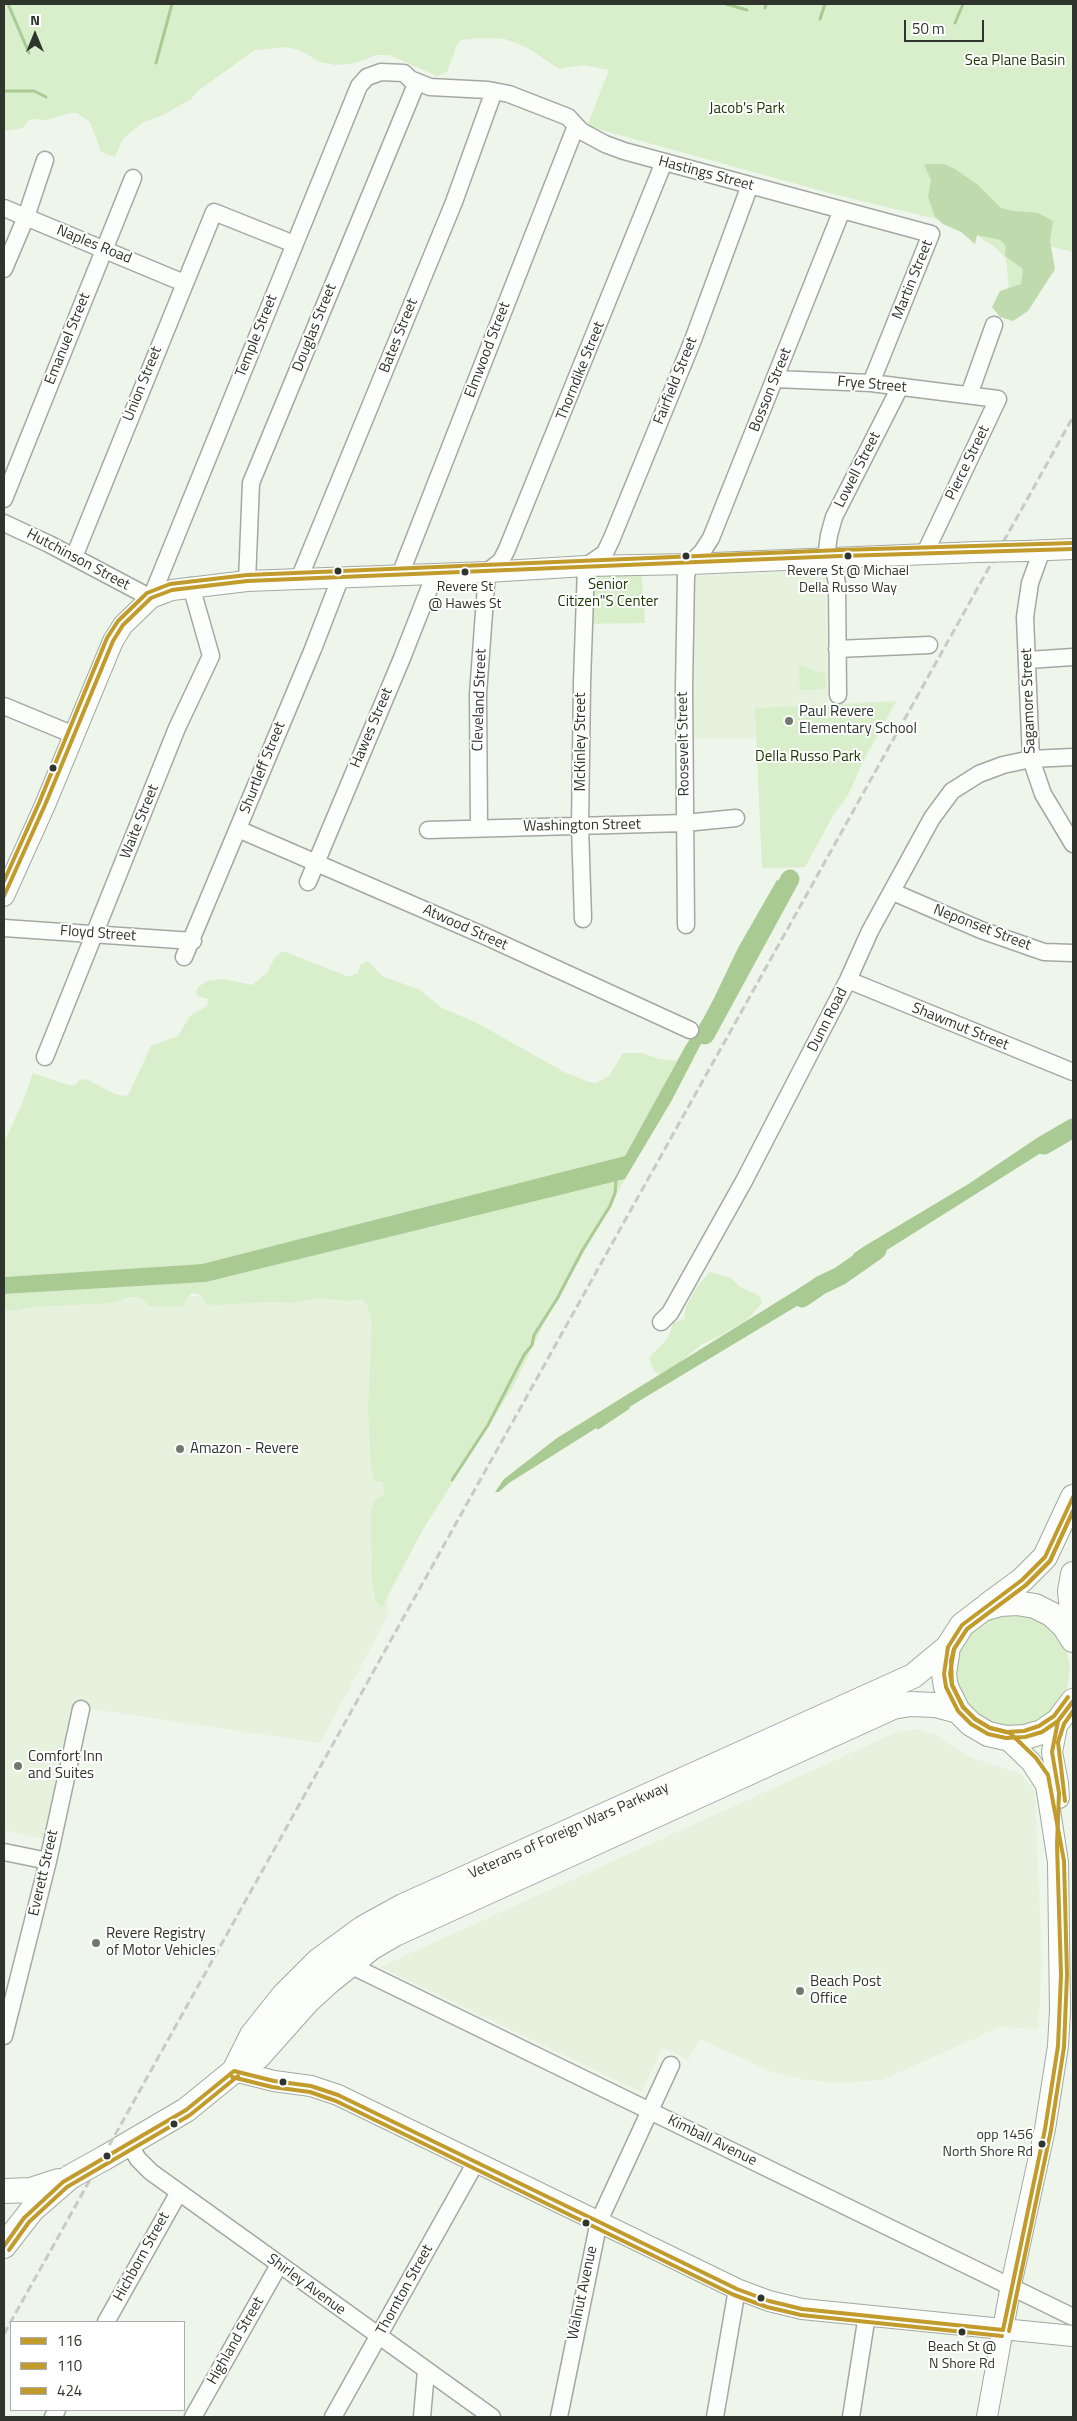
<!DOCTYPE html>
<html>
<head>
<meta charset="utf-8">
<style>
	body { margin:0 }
	#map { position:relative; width:1077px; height:2421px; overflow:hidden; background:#eef5ea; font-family:"Titillium Web",sans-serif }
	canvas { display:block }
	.frame { position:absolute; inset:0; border:5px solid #2f342c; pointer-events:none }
	.legend { position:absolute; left:10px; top:2321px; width:175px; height:90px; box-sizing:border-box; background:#fff; border:1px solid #acaeab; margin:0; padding:6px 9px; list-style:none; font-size:15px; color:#2f342c }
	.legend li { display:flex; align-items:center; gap:10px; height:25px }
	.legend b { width:25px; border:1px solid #acaeab }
	.north { position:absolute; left:10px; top:10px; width:50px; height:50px; -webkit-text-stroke:4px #fff; paint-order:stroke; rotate:0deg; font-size:14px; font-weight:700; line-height:20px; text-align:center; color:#2f342c }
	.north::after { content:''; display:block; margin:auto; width:18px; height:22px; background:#2f342c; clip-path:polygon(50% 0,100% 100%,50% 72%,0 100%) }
	.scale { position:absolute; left:904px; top:20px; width:80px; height:22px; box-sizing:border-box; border:2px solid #2f342c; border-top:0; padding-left:6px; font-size:15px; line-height:18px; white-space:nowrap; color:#2f342c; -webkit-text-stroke:4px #fff; paint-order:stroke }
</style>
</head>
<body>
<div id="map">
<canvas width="1077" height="2421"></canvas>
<div class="frame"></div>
<ul class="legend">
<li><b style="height:6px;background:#c19b2c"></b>116</li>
<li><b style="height:6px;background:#c19b2c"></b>110</li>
<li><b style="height:6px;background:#c19b2c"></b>424</li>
</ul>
<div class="north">N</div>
<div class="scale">50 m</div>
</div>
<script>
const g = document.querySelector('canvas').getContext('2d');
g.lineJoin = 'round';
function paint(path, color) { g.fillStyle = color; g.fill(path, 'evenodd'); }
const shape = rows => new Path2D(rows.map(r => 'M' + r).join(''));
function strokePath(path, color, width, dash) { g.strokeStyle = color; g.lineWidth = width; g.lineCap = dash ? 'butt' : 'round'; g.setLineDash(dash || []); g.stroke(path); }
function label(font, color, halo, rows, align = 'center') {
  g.font = font + ' "Titillium Web",sans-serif'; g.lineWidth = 4; g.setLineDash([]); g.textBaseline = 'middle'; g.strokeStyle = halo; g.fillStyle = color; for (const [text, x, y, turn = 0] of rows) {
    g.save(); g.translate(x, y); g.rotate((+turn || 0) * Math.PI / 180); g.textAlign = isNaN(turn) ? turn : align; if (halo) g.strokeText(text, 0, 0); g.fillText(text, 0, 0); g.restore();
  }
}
paint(shape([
	[825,570,828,704,898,700,805,867,762,868,757,738,692,739,691,576],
	[381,1292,388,1616,320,1743,78,1707,46,1840,4,1830,4,1300],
	[916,1729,935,1735,969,1757,1021,1774,1035,1791,1042,1964,1038,2029,1000,2027,882,2080,841,2083,806,2080,769,2071,700,2039,688,2060,663,2048,641,2092,380,1967,895,1733]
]), '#e6f2de');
paint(shape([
	[4,4,1073,4,1073,252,1013,237,1033,282,1009,291,1006,259,995,247,982,239,966,226,833,194,587,126,609,70,583,65,559,69,528,48,505,39,481,38,461,40,456,47,447,72,437,76,389,55,376,55,355,63,336,65,320,62,299,50,285,47,255,50,199,90,191,99,163,115,144,122,128,134,122,141,115,157,101,152,90,122,77,113,70,113,47,120,34,119,28,121,23,128,4,131],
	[641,562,645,623,579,624,574,564],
	[799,665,825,674,826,689,800,690],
	[895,702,867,753,848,795,833,815,805,867,762,868,755,708],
	[283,951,349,977,358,973,361,964,368,961,382,976,420,990,442,1008,477,1023,566,1073,589,1082,596,1083,609,1076,623,1053,642,1053,659,1059,677,1061,625,1156,202,1264,4,1277,4,1142,22,1104,33,1073,68,1085,74,1086,80,1080,86,1079,117,1095,128,1096,151,1046,178,1036,190,1016,207,1006,208,999,197,996,196,993,198,987,207,981,223,979,252,985,267,973,275,957],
	[625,1179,543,1325,514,1385,422,1531,382,1607,376,1602,372,1583,371,1512,374,1500,385,1494,382,1482,374,1481,371,1469,368,1408,372,1323,368,1307,363,1299,348,1301,319,1298,295,1303,269,1302,215,1305,207,1304,201,1295,192,1293,185,1300,184,1306,177,1307,150,1306,140,1297,130,1297,113,1303,31,1307,13,1311,4,1309,4,1294,206,1282],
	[710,1272,731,1278,740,1287,760,1296,762,1303,747,1320,720,1336,702,1344,669,1371,659,1375,654,1371,649,1358,668,1338,673,1323,684,1319,686,1306,699,1284],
	[1006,1610,1043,1620,1057,1632,1066,1649,1070,1668,1067,1688,1057,1705,1042,1719,1024,1726,1004,1727,985,1719,957,1694,951,1669,972,1625]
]), '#d9eecb');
paint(shape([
	[924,164,944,164,955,169,978,185,1001,208,1013,211,1038,213,1053,221,1050,241,1055,269,1028,311,1013,321,1000,317,992,307,1000,291,1021,284,1023,269,1005,256,1006,246,1000,240,977,235,975,244,961,232,943,224,935,217,928,197,931,180]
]), '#bfdaac');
paint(shape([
	[777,880,786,883,782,891,766,918,672,1100,625,1179,206,1282,4,1294,4,1277,202,1264,625,1156,686,1045,706,1015,738,948],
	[1062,1126,1065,1130,1064,1136,1052,1146,879,1255,858,1266,855,1264,853,1254,863,1247,970,1183,1037,1138,1057,1127],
	[819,1276,825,1281,823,1286,797,1306,644,1398,509,1483,499,1492,495,1492,504,1479,557,1438]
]), '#aaca94');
strokePath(shape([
	[8,4,29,53],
	[726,4,747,10],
	[765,8,766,4],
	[820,19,825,4],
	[955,23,963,4],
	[156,63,172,4],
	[4,91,34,91,46,97],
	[598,1428,628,1408],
	[452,1480,488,1425,524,1355,532,1345,534,1335,557,1299,582,1251,610,1206,615,1193,616,1180]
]), '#aaca94', 3);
strokePath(shape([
	[705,1035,790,879],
	[1044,1145,1073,1128],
	[802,1298,821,1285,840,1276,877,1250]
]), '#aaca94', 19);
const minor = shape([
	[4,208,184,283],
	[4,269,26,217,45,160],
	[775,379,871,383,998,399,925,553],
	[969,395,994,325],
	[4,499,133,178],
	[4,523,49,544,151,598,359,86,367,77,381,72,404,73,410,79,430,87,488,90,509,94,568,117,581,131,605,144,624,151,931,234,871,383],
	[1042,550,1030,583,1025,617,1031,759,1043,794,1073,844],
	[74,557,214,212,294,244],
	[400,575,576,126],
	[299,579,454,202,494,91],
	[247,581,251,483,417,82],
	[837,649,929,645],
	[1028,660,1073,657],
	[838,695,837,584,834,568,826,557,829,535,834,517,900,387],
	[4,706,74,735],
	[479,828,478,694,487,572,501,561,507,549,664,162],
	[238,829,487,937,690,1030],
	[428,830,685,823,736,818],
	[308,882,402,658,435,574],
	[893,892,981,930,1044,952,1073,953],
	[583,919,580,826,582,683,586,566,605,553,612,538,693,340,750,185],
	[686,925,684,688,686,575,690,564,702,552,711,538,842,210],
	[4,928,193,941],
	[184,957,313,649,340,579],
	[848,980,1073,1072],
	[45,1057,177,728,211,656,191,586],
	[661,1322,670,1313,744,1181,848,980,870,931,932,818,952,791,979,774,1003,765,1031,759,1073,757],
	[4,1852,48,1861],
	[350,1965,1073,2317],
	[4,2036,48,1861,81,1709],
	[129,2144,138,2159,151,2172,492,2417],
	[106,2322,179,2192],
	[53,2417,57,2410],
	[193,2417,279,2265],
	[333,2417,476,2162],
	[422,2417,426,2371],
	[559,2417,599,2221,671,2065],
	[715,2417,737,2289],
	[851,2417,867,2315]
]);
const major = shape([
	[1025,551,1073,549],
	[4,896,45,805,113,641,123,625,151,598,172,590,247,581,487,572,586,566,690,564,977,552],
	[1058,1721,1052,1752,1058,1783,1059,1798],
	[234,2071,274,2081,311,2086,338,2095,737,2289,769,2301,802,2309,1073,2336],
	[987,2417,1011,2285,1045,2129,1058,2046,1060,2011,1058,1862,1046,1785,1031,1762,1006,1738]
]);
const highway = shape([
	[1073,1574,1070,1591,1073,1624],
	[988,1605,1022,1580,1045,1557,1073,1497],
	[1073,1640,1064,1626,1051,1614,1035,1606,1017,1603,1000,1604,983,1609,962,1625,948,1647,944,1674,946,1687,958,1711,971,1724,988,1734,1006,1738,1025,1737,1042,1732,1058,1721,1073,1701],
	[234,2071,252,2035,283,1996,318,1961,363,1928,403,1906,913,1676,948,1647],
	[106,2157,186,2110,234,2071,258,2057,307,2002,330,1981,371,1948,395,1934,893,1707,910,1704,935,1705,958,1711],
	[4,2191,31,2190,59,2181],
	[4,2246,32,2210,70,2177]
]);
strokePath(minor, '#a3a9a0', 19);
strokePath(major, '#a3a9a0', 22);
strokePath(highway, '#a3a9a0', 26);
strokePath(minor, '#fcfefc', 16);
strokePath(major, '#fcfefc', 20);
strokePath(highway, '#fcfefc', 24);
strokePath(shape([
	[4,2334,1073,417]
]), '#c8cac6', 3, [8, 4]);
const majorBridge = shape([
	[977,552,1025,551]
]);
const highwayBridge = shape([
	[70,2177,106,2157]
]);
strokePath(majorBridge, '#a3a9a0', 22, []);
strokePath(highwayBridge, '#a3a9a0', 26, []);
strokePath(majorBridge, '#fcfefc', 20);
strokePath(highwayBridge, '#fcfefc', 24);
strokePath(shape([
	[4,896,45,805,113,641,123,625,151,598,172,590,247,581,840,556,1073,549],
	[1071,1704,1058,1721,1042,1732,1025,1737,1006,1738,988,1734,971,1724,958,1711,946,1687,944,1674,948,1647,962,1625,1022,1580,1045,1557,1073,1497],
	[4,2246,24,2218,63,2182,186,2110,234,2071,274,2081,311,2086,338,2095,737,2289,769,2301,802,2309,1003,2330,1045,2129,1058,2046,1061,1975,1057,1845,1059,1793,1052,1752,1058,1721,1073,1701]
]), '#c19b2c', 4);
strokePath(shape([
	[1065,1801,1058,1742,1064,1724,1073,1711],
	[232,2077,272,2087,310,2092,336,2101,734,2295,767,2307,801,2315,1002,2336],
	[9,2250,29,2222,67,2187,190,2115,238,2076],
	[1009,2331,1051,2130,1064,2047,1067,1975,1064,1861,1048,1775,1036,1758,1010,1733,990,1728,975,1719,963,1707,952,1685,951,1661,954,1649,967,1629,1026,1585,1050,1561,1073,1511]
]), '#c19b2c', 4);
strokePath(shape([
	[4,881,39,803,107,638,118,621,147,593,170,584,247,575,840,550,1073,543],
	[1068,1697,1054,1716,1039,1726,1024,1731,1007,1732,990,1728,975,1719,963,1707,952,1685,950,1674,954,1649,967,1629,1026,1585,1050,1561,1073,1511]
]), '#c19b2c', 4);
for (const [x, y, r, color] of [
	[686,556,4.5,"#2f342c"],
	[848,556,4.5,"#2f342c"],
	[338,571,4.5,"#2f342c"],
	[465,572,4.5,"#2f342c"],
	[789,721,5,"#72786e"],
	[53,768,4.5,"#2f342c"],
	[180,1449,5,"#72786e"],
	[18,1766,5,"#72786e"],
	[96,1943,5,"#72786e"],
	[800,1991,5,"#72786e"],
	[283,2082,4.5,"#2f342c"],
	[174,2124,4.5,"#2f342c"],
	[1042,2144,4.5,"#2f342c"],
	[107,2156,4.5,"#2f342c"],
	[586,2223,4.5,"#2f342c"],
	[761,2298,4.5,"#2f342c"],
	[962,2332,4.5,"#2f342c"]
]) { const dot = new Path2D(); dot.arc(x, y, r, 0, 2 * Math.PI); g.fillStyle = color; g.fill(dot); strokePath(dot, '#fff', 2); }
label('14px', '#2f342c', '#fff', [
	["Revere St @ Michael",848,572],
	["Della Russo Way",848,589],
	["Revere St",465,588],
	["@ Hawes St",465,605],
	["opp 1456",1033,2136,"right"],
	["North Shore Rd",1033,2153,"right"],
	["Beach St @",962,2348],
	["N Shore Rd",962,2365]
]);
label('15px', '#1b3601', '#fff', [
	["Sea Plane Basin",1015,61],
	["Jacob's Park",747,109],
	["Senior",608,585],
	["Citizen\"S Center",608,602],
	["Della Russo Park",808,757]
]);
label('15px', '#2f342c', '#fff', [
	["Hastings Street",706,174,15],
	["Naples Road",94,245,22],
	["Martin Street",913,280,-68],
	["Douglas Street",315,328,-68],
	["Temple Street",257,336,-68],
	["Bates Street",399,336,-68],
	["Emanuel Street",68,339,-68],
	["Elmwood Street",488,350,-69],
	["Thorndike Street",581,371,-68],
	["Fairfield Street",676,381,-68],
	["Union Street",143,384,-68],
	["Frye Street",872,385,5],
	["Bosson Street",771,390,-68],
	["Pierce Street",968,463,-64],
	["Lowell Street",858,470,-63],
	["Hutchinson Street",78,560,28],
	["Cleveland Street",480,700,-88],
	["Sagamore Street",1029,701,-92],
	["Hawes Street",372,728,-67],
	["McKinley Street",581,742,-90],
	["Roosevelt Street",684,744,-91],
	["Shurtleff Street",263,768,-68],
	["Waite Street",140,822,-68],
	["Washington Street",582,826,-1],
	["Atwood Street",465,928,24],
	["Neponset Street",982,928,21],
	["Floyd Street",98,934,4],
	["Dunn Road",828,1020,-63],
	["Shawmut Street",960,1027,22],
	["Veterans of Foreign Wars Parkway",569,1831,-24],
	["Everett Street",44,1873,-77],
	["Kimball Avenue",712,2141,26],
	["Hichborn Street",142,2257,-61],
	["Shirley Avenue",306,2285,36],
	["Thornton Street",405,2290,-61],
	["Walnut Avenue",583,2293,-78],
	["Highland Street",236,2341,-60]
]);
label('15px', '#2f342c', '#fff', [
	["Paul Revere",799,712],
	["Elementary School",799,729],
	["Amazon - Revere",190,1449],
	["Comfort Inn",28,1757],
	["and Suites",28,1774],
	["Revere Registry",106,1934],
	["of Motor Vehicles",106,1951],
	["Beach Post",810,1982],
	["Office",810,1999]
], 'left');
</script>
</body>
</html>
